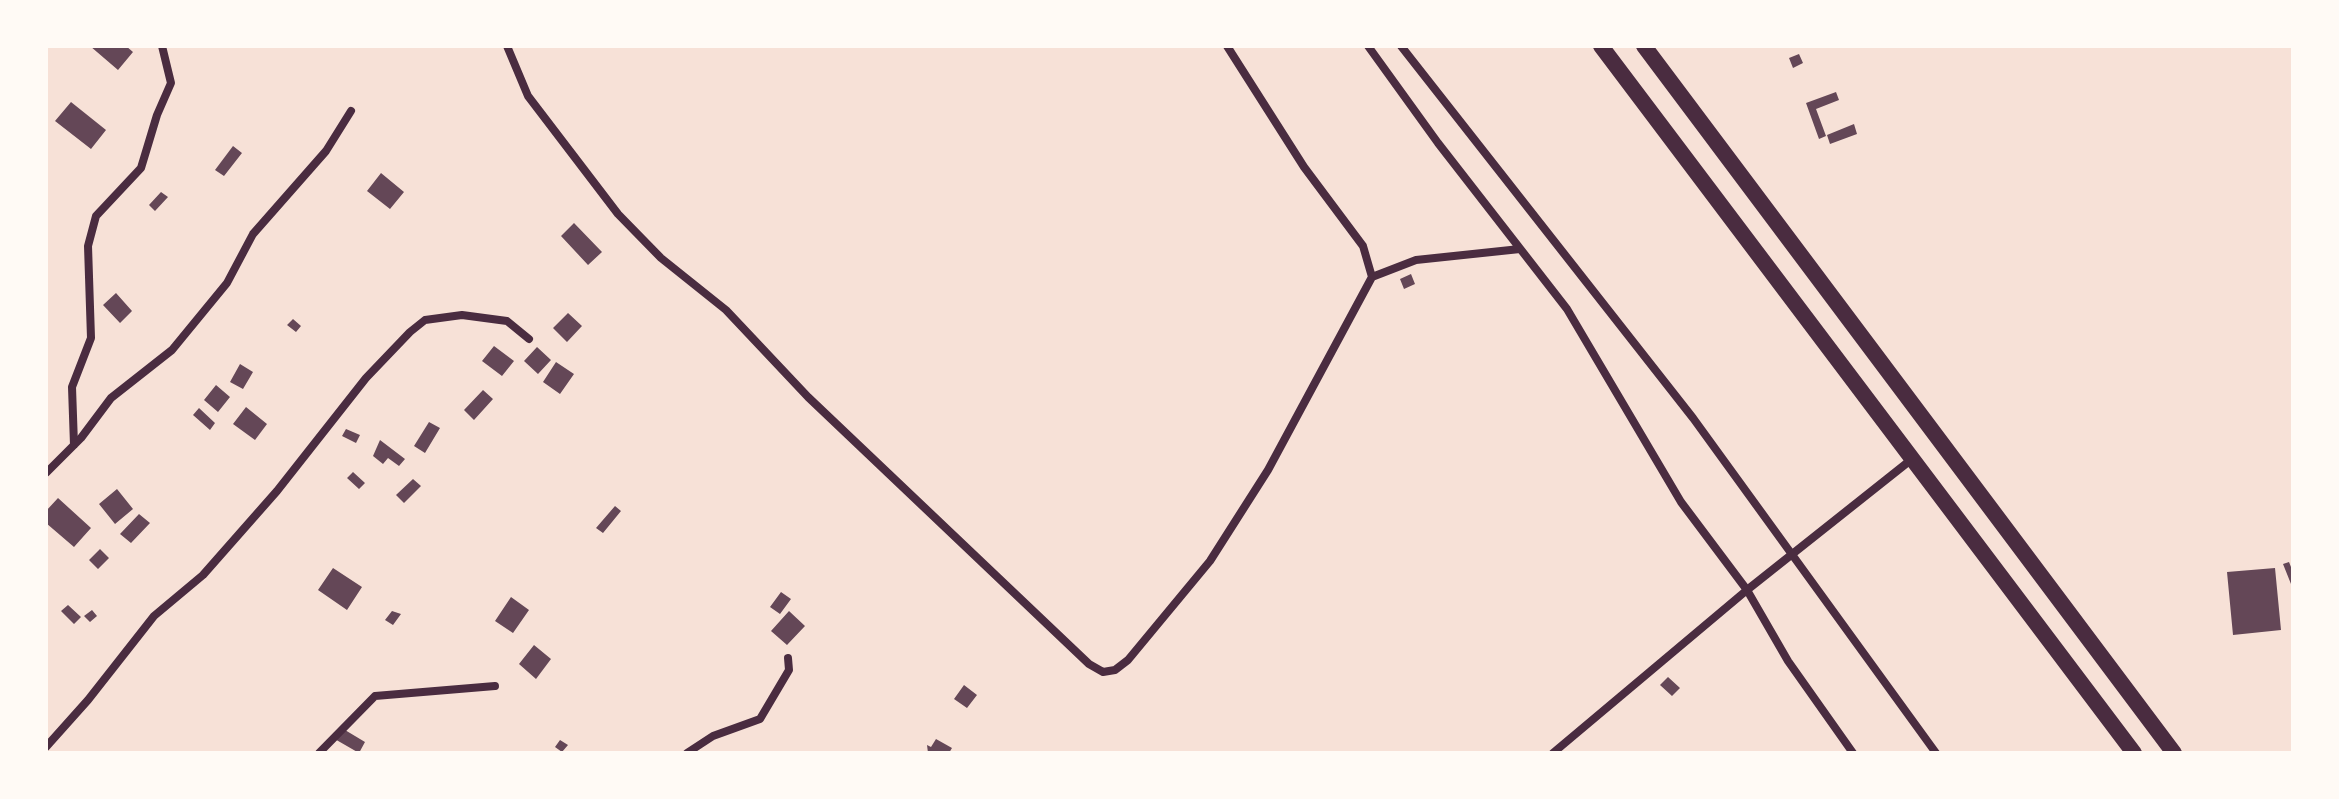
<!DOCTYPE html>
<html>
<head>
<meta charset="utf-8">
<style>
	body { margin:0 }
	#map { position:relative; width:2339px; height:799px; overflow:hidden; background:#f7e1d7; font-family:Mulish,sans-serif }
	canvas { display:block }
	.frame { position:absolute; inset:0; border:48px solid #fffaf5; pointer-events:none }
</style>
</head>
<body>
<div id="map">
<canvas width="2339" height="799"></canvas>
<div class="frame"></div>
</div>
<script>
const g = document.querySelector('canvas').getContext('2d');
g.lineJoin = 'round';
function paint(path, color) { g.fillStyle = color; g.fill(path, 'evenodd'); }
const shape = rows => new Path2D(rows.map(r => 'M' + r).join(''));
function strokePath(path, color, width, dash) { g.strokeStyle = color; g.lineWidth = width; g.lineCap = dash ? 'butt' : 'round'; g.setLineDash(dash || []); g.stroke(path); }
paint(shape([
	[90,46,126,46,133,52,118,70],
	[1799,54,1803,63,1793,68,1789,58],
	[1836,92,1839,100,1816,109,1826,136,1819,139,1806,103],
	[71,102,106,130,91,149,55,121],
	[1854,124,1857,134,1830,144,1827,135],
	[233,146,242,153,224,176,215,170],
	[381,173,404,192,390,209,367,191],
	[161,192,168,197,155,211,149,205],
	[574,223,602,252,588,265,561,236],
	[1411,274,1415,284,1404,289,1400,279],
	[116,293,132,311,120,323,103,305],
	[568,313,582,326,567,342,553,328],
	[293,319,301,326,296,332,287,325],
	[494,346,514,361,502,376,482,361],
	[537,347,551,360,538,374,524,361],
	[556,362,574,374,560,394,543,382],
	[240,364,253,372,243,389,230,382],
	[216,385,230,397,218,412,204,400],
	[483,390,493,399,474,420,464,410],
	[246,407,267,424,255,440,233,424],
	[199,408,215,423,210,430,193,415],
	[429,422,440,428,425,453,414,446],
	[346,429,360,435,356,443,342,436],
	[380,440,405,459,399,466,388,458,383,464,373,456],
	[353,472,365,483,359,489,347,478],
	[413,479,421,486,404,503,396,495],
	[117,489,133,509,115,524,99,504],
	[58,498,91,528,74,547,46,523,46,511],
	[615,506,621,511,603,533,596,528],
	[139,514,150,523,131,543,120,534],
	[100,549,109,558,98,569,89,560],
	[2289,562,2293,572,2293,589,2283,564],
	[333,568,362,587,347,610,318,590],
	[2275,568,2281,630,2233,635,2227,572],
	[781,592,791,599,780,614,770,607],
	[511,597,529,610,513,633,495,621],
	[68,605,81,617,74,624,61,611],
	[92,610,97,616,90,622,84,616],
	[392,611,401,614,393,625,385,620],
	[789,611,805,626,787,645,771,631],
	[534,645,551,659,536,679,519,664],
	[1668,677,1680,688,1672,696,1660,685],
	[964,685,977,695,967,708,954,699],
	[345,730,365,742,359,753,333,738],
	[936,739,952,748,949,753,928,753,927,745,931,747],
	[560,740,568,745,562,752,555,747]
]), '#644757');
strokePath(shape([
	[507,46,528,96,618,214,661,258,726,310,808,397,1089,664,1103,672,1115,670,1128,660,1210,561,1268,470,1372,277,1416,260,1520,249],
	[1227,46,1304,167,1363,246,1372,277],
	[1368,46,1438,143,1567,309,1681,502,1747,590,1788,661,1853,753],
	[1401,46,1693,418,1936,753],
	[74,445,72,387,91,338,88,246,96,216,141,168,157,115,171,83,162,46],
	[46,473,81,438,111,398,172,350,227,283,253,234,326,151,351,111],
	[46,747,88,700,154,616,203,575,277,491,366,378,410,332,425,320,462,315,507,321,529,339],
	[319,753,375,696,495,686],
	[687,753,713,736,760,719,789,670,788,658],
	[1553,753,1747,590,1912,459]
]), '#4a2c40', 8);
strokePath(shape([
	[1601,46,2134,753],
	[1644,46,2174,753]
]), '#4a2c40', 16);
</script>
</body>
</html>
